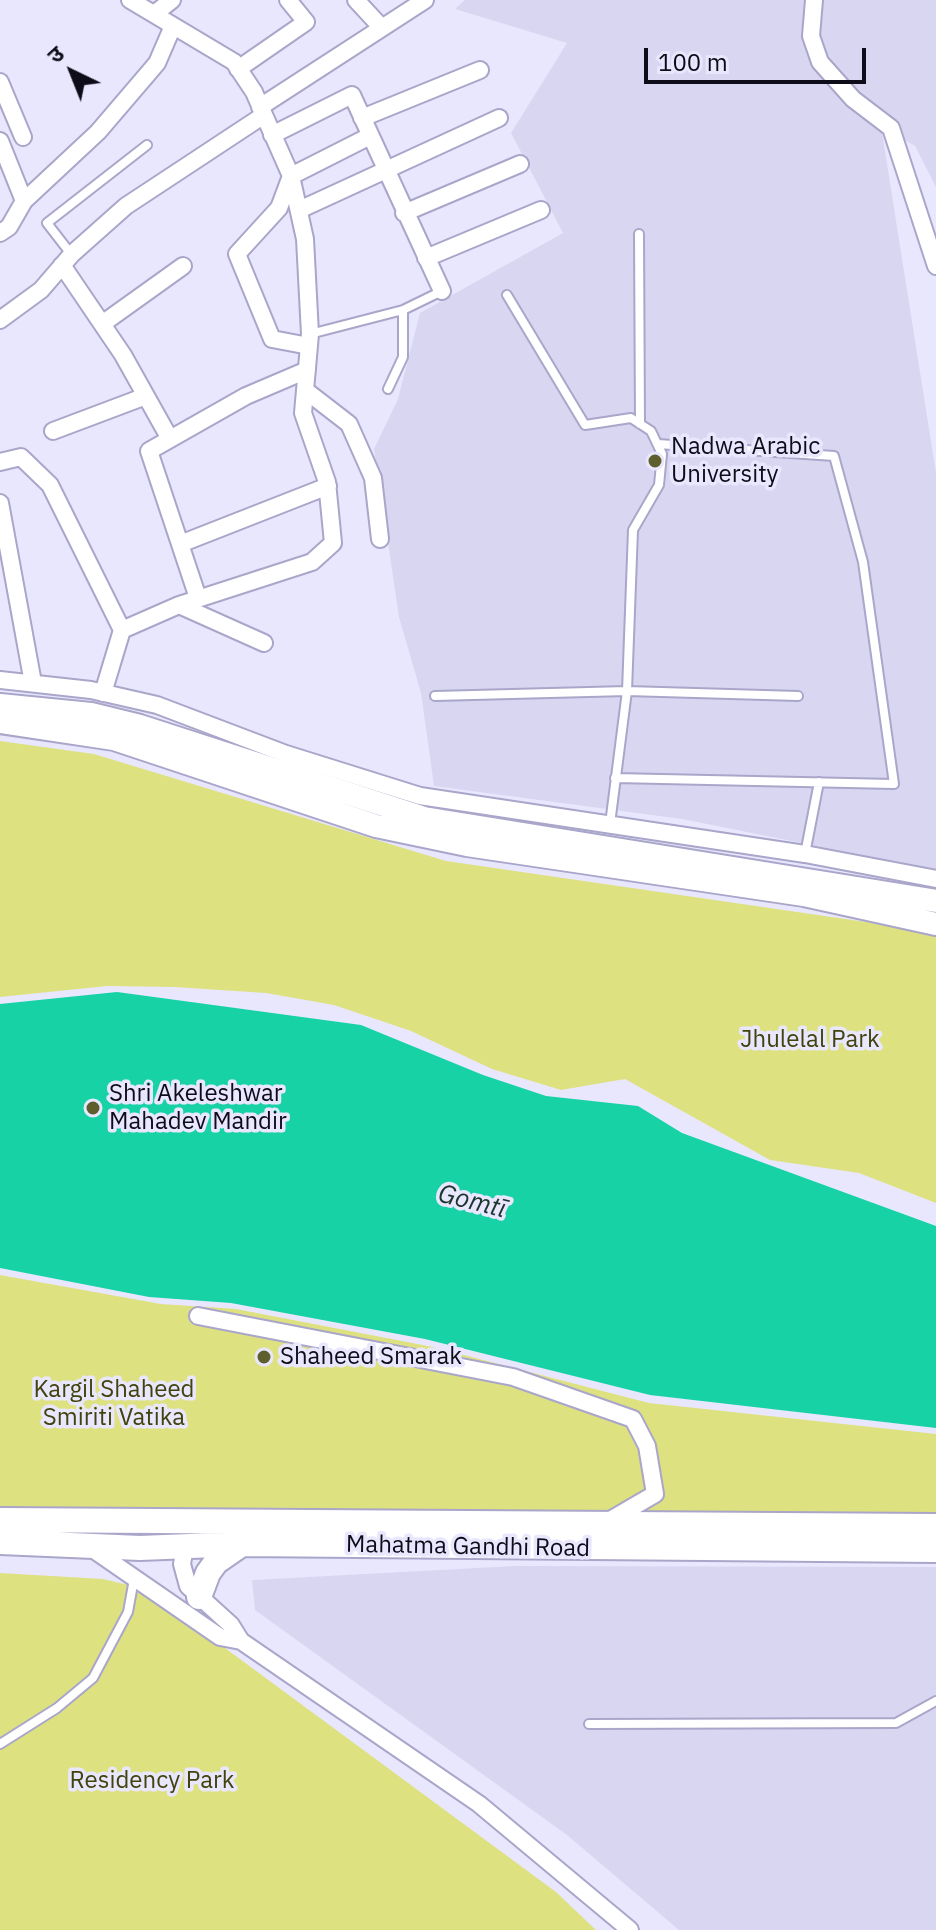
<!DOCTYPE html>
<html>
<head>
<meta charset="utf-8">
<style>
	body { margin:0 }
	#map { position:relative; width:936px; height:1930px; overflow:hidden; background:#e9e7fe; font-family:"IBM Plex Sans","Noto Sans Devanagari",sans-serif }
	canvas { display:block }
	.north { position:absolute; left:32px; top:32px; width:80px; height:80px; -webkit-text-stroke:6px #e9e7fe; paint-order:stroke; rotate:317deg; font-size:22px; font-weight:700; line-height:32px; text-align:center; color:#0e0c18 }
	.north::after { content:''; display:block; margin:auto; width:28px; height:36px; background:#0e0c18; clip-path:polygon(50% 0,100% 100%,50% 72%,0 100%) }
	.scale { position:absolute; left:644px; top:48px; width:222px; height:36px; box-sizing:border-box; border:4px solid #0e0c18; border-top:0; padding-left:10px; font-size:24px; line-height:28px; white-space:nowrap; color:#0e0c18; -webkit-text-stroke:6px #e9e7fe; paint-order:stroke }
</style>
</head>
<body>
<div id="map">
<canvas width="936" height="1930"></canvas>
<div class="north">उ</div>
<div class="scale">100 m</div>
</div>
<script>
const g = document.querySelector('canvas').getContext('2d');
g.lineJoin = 'round';
function paint(path, color) { g.fillStyle = color; g.fill(path, 'evenodd'); }
const shape = rows => new Path2D(rows.map(r => 'M' + r).join(''));
function strokePath(path, color, width, dash) { g.strokeStyle = color; g.lineWidth = width; g.lineCap = dash ? 'butt' : 'round'; g.setLineDash(dash || []); g.stroke(path); }
function label(font, color, halo, rows, align = 'center') {
  g.font = font + ' "IBM Plex Sans",sans-serif'; g.lineWidth = 7; g.setLineDash([]); g.textBaseline = 'middle'; g.strokeStyle = halo; g.fillStyle = color; for (const [text, x, y, turn = 0] of rows) {
    g.save(); g.translate(x, y); g.rotate((+turn || 0) * Math.PI / 180); g.textAlign = isNaN(turn) ? turn : align; if (halo) g.strokeText(text, 0, 0); g.fillText(text, 0, 0); g.restore();
  }
}
paint(shape([
	[465,0,936,0,936,187,915,146,881,126,936,473,936,870,682,819,434,786,421,693,399,617,374,449,398,399,420,313,563,233,511,133,567,43,455,9],
	[515,1566,936,1567,936,1930,679,1930,567,1835,255,1610,252,1580]
]), '#d9d6f1');
paint(shape([
	[0,741,94,754,446,861,873,923,936,936,936,1203,859,1173,770,1160,625,1079,561,1090,492,1069,411,1031,334,1005,266,993,174,987,107,986,0,997],
	[0,1275,161,1304,236,1309,433,1347,649,1403,936,1434,936,1517,791,1512,547,1516,0,1510],
	[0,1573,103,1579,145,1589,556,1892,596,1930,0,1930]
]), '#dee180');
paint(shape([
	[117,992,361,1025,483,1075,546,1096,638,1106,682,1133,936,1226,936,1428,650,1395,425,1339,231,1303,149,1297,0,1268,0,1004]
]), '#17d2a5');
const lane = shape([
	[639,234,640,424],
	[71,254,47,223,147,145],
	[507,295,585,425,631,418,651,431,662,454,659,485,633,530,627,691,610,824],
	[310,334,403,310,442,291],
	[388,389,403,357,403,310],
	[435,696,627,691,798,696],
	[615,778,894,784,863,562,834,456,658,444],
	[805,854,819,782],
	[589,1724,896,1723,936,1701],
	[0,1744,57,1708,93,1678,128,1612,134,1579]
]);
const street = shape([
	[356,0,382,28],
	[814,0,811,36,820,62,853,99,891,128,936,266],
	[154,14,172,0],
	[238,69,306,22,288,0],
	[0,82,23,137],
	[260,107,425,0],
	[362,118,480,70],
	[272,135,352,95,442,291],
	[0,141,24,201],
	[299,210,499,118],
	[404,213,520,164],
	[0,233,9,227,24,201,98,132,157,63,173,26],
	[426,258,541,210],
	[62,265,123,355,170,439],
	[0,320,41,290,72,254,126,206,264,115],
	[102,324,183,266],
	[309,346,272,339,237,254,279,208,291,176,370,136],
	[305,390,349,424,373,478,380,539],
	[53,431,146,396],
	[0,462,21,457,50,485,122,630],
	[0,503,33,683],
	[180,544,328,486],
	[198,598,149,451,246,396,307,370],
	[179,605,264,643],
	[0,680,91,690,157,705,286,754,420,796,805,854,936,879],
	[103,693,122,630,179,605,312,562,333,543,327,482,303,413,310,334,305,239,291,176,254,92,234,62,130,0],
	[198,1316,513,1377,633,1419,647,1446,655,1494,607,1522],
	[185,1547,182,1564,188,1586,231,1625,241,1641,479,1804,630,1930],
	[91,1548,220,1637,241,1641]
]);
const secondary = shape([
	[0,705,91,714,140,726,424,818,936,901],
	[0,722,114,739,376,826,467,845,804,895,936,924]
]);
const primary = shape([
	[0,1520,936,1526],
	[0,1542,140,1548,242,1544,936,1550],
	[199,1597,208,1573,216,1562,242,1544]
]);
strokePath(lane, '#a9a6ca', 12);
strokePath(street, '#a9a6ca', 20);
strokePath(secondary, '#a9a6ca', 26);
strokePath(primary, '#a9a6ca', 28);
strokePath(lane, '#fff', 8);
strokePath(street, '#fff', 16);
strokePath(secondary, '#fff', 22);
strokePath(primary, '#fff', 24);
for (const [x, y, r, color] of [
	[655,461,8,"#5e5f2d"],
	[93,1108,8,"#5e5f2d"],
	[264,1357,8,"#5e5f2d"]
]) { const dot = new Path2D(); dot.arc(x, y, r, 0, 2 * Math.PI); g.fillStyle = color; g.fill(dot); strokePath(dot, '#e9e7fe', 3); }
label('24px', '#0e0c18', '#e9e7fe', [
	["Nadwa Arabic",671,447],
	["University",671,475],
	["Shri Akeleshwar",109,1094],
	["Mahadev Mandir",109,1122],
	["Shaheed Smarak",280,1357]
], 'left');
label('24px', '#42420c', '#e9e7fe', [
	["Jhulelal Park",810,1040],
	["Kargil Shaheed",114,1390],
	["Smiriti Vatika",114,1418],
	["Residency Park",152,1781]
]);
label('24px', '#0e0c18', '#e9e7fe', [
	["Mahatma Gandhi Road",468,1547,1]
]);
label('italic 26px', '#1b352c', '#e9e7fe', [
	["Gomtī",472,1202,14]
]);
</script>
</body>
</html>
